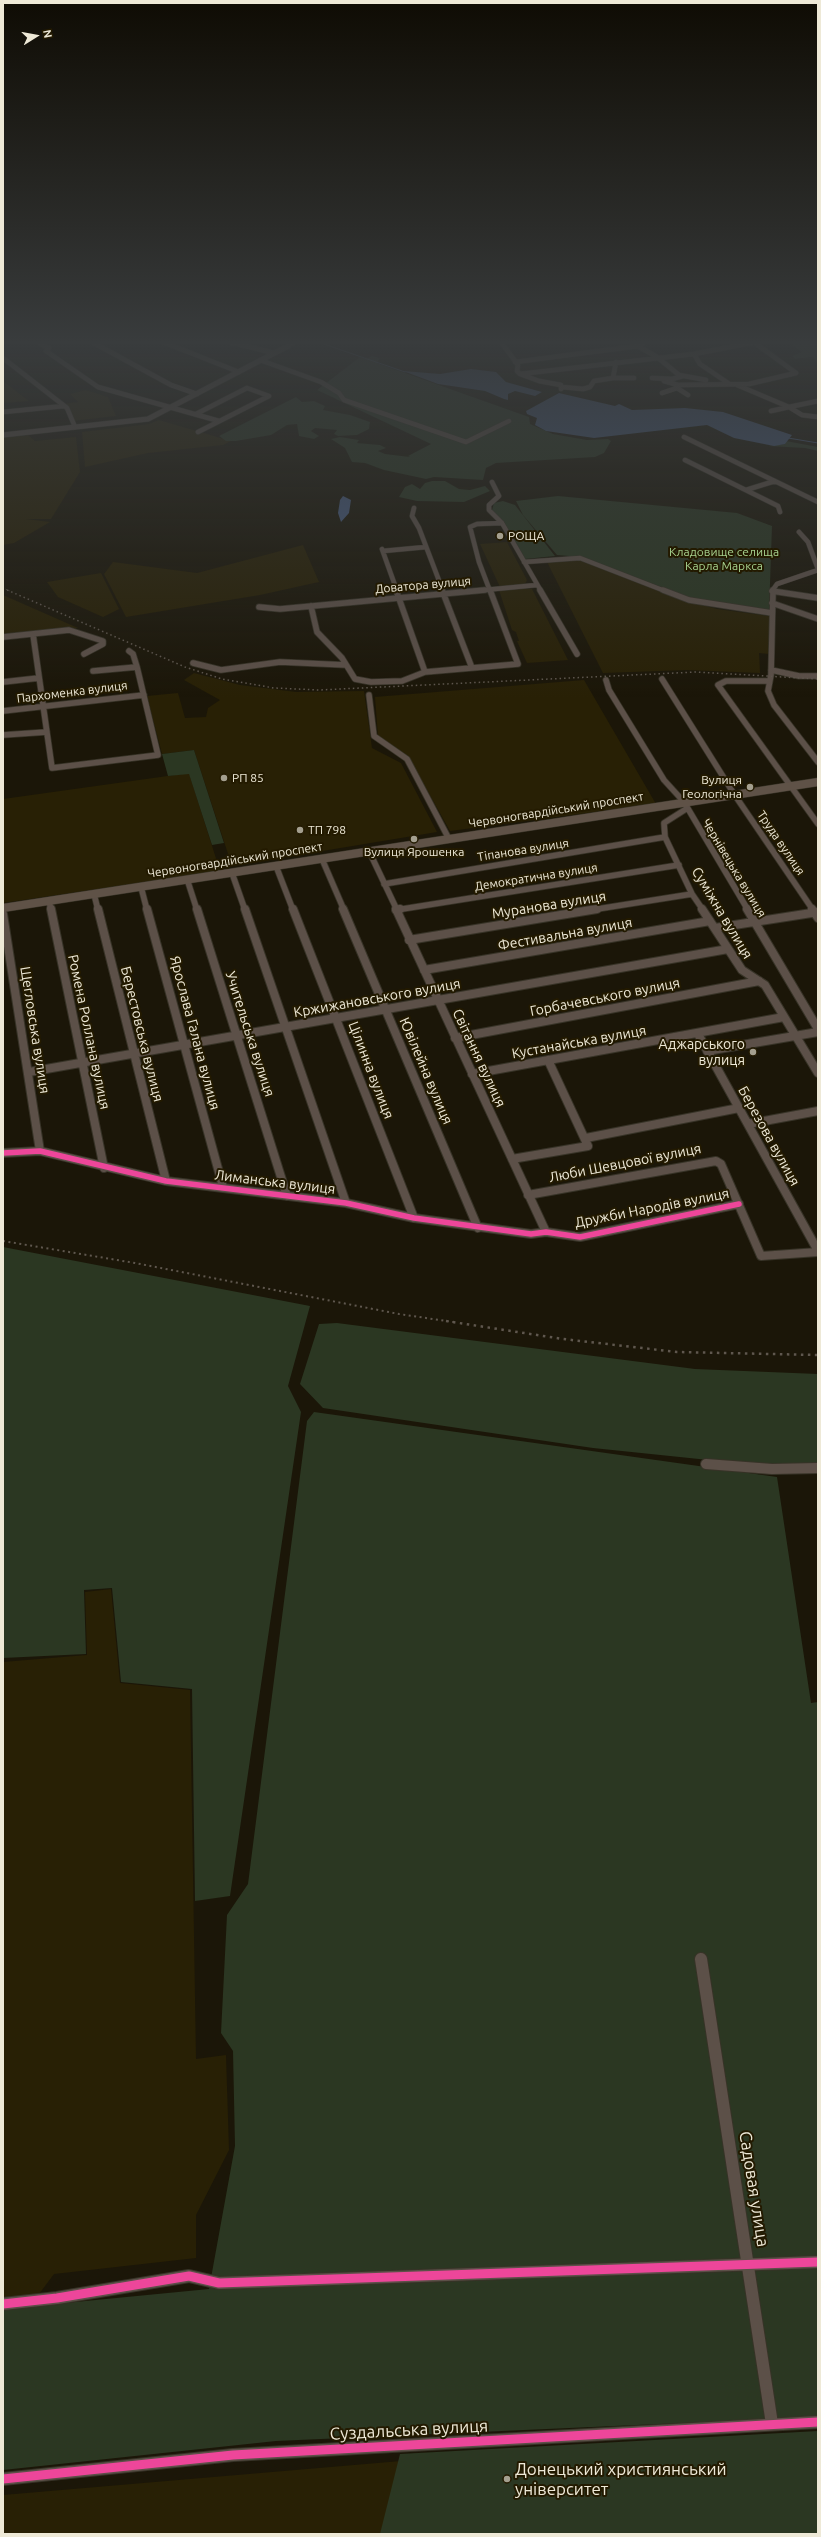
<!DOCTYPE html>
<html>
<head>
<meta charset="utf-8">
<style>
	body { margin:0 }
	#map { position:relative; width:821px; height:2537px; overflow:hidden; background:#1b1608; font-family:Ubuntu,sans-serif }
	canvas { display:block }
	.frame { position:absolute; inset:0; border:4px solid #eee9d7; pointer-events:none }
	.north { position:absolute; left:16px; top:16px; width:40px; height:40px; -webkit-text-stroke:3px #231a00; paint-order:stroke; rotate:79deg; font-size:11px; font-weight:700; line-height:16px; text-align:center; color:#eee9d7 }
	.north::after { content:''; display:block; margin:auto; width:14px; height:18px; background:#eee9d7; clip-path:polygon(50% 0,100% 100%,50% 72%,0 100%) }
</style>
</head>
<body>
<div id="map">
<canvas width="821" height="2537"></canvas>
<div class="frame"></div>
<div class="north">N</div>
</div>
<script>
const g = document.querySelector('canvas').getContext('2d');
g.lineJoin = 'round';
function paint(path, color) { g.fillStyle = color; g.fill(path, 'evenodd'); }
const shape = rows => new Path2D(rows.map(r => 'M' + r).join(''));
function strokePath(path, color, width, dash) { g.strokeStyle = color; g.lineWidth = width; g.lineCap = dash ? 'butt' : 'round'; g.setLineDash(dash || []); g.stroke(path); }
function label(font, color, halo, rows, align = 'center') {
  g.font = font + ' Ubuntu,sans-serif'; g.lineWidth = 4; g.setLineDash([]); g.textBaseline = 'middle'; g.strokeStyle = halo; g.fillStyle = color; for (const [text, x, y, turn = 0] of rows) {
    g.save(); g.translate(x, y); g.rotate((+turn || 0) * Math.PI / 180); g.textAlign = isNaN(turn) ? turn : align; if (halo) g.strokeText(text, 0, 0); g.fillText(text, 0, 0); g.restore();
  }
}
paint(shape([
	[3,381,29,401,3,403],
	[86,390,108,397,116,416,72,421,62,404,78,402,70,394],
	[159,420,231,441,223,445,148,453,85,467,82,432,149,424],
	[28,435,35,441,76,437,80,472,51,519,26,519,50,522,14,543,3,545,3,437],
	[507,542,527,580,525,584,500,587,480,544],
	[303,545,319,582,260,595,126,617,104,574,113,562,197,573],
	[576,558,681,599,717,609,769,616,769,654,759,653,760,673,687,670,603,673,547,562],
	[101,573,119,609,103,617,58,597,47,582],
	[522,588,532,589,568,660,527,663,517,641,519,641,516,632,512,630,499,590],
	[3,595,78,628,3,636],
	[194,673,240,685,296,692,364,691,372,748,401,763,437,832,232,866,194,750,162,754,147,696,178,693,185,718,206,717,208,708,220,700,184,680],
	[584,680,656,804,450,831,408,756,378,736,375,697],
	[189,773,220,871,3,903,3,799],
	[111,1589,120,1683,190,1690,196,2059,226,2055,229,2150,196,2215,196,2258,54,2274,39,2294,3,2298,3,1662,87,1655,85,1592],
	[401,2461,818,2534,3,2534,3,2495]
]), '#282005');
paint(shape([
	[788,342,818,344,818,364,813,357,795,359,792,356,802,352],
	[372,356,380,358,377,363,529,417,530,424,553,434,587,440,608,439,611,441,604,453,595,457,496,463,486,468,483,480,434,477,426,479,384,470,365,463,352,462,345,448,331,439,340,437,359,440,357,443,380,445,386,448,378,451,385,454,410,457,408,456,431,444,317,390,360,357,366,359],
	[296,397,302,402,314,401,325,406,323,410,350,415,370,422,369,429,357,435,338,436,334,434,337,430,315,428,311,431,319,436,314,439,299,436,297,424,287,425,271,435,236,441,226,441,219,436],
	[786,441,818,447,818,451,805,448,768,446,785,444],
	[432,481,445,481,459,489,470,490,485,486,490,491,464,502,417,501,399,497,405,487,412,484,420,489,425,483],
	[558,496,737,513,772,526,769,612,698,601,581,557,557,555,523,515,516,501],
	[503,501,515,505,555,556,525,559,504,522,492,510,494,503],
	[194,750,224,843,212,845,189,774,168,776,162,754],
	[3,1247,310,1306,288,1386,301,1412,230,1896,195,1901,192,1689,121,1682,112,1588,84,1590,86,1654,3,1658],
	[337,1323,695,1369,818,1374,818,1464,747,1464,593,1448,323,1408,300,1384,319,1324],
	[314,1412,777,1477,811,1703,818,1702,818,2417,276,2441,3,2470,3,2309,209,2289,235,2146,233,2051,221,2033,227,1915,248,1884,307,1421],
	[818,2431,818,2534,380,2534,400,2454]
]), '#2b3722');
paint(shape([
	[471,369,496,372,506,382,542,392,535,396,515,391,508,394,508,400,504,399,485,391,438,384,403,371,440,374],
	[559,393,615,406,619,404,632,410,685,408,723,412,792,435,785,444,774,446,734,438,707,425,594,438,546,431,535,425,537,418,527,414,526,411],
	[343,496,351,500,349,513,341,522,338,513,340,500]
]), '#485c80');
strokePath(shape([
	[318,342,405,372],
	[788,438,818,443]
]), '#485c80', 1);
const minorFar4 = shape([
	[37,342,49,348,46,351,98,387,219,421],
	[92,342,171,385,197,394],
	[163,342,239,372],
	[230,342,274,353],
	[501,342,518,365,517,371,520,374,539,381,561,385,561,389],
	[809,342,818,344],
	[755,343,796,373],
	[636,345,657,357,679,375,706,380],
	[288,346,294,342],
	[694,354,700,364,728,383],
	[3,358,67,408,75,427],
	[260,360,321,382,339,393,344,400,466,442,509,421],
	[515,362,638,346,645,342],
	[616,362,613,378,634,378],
	[520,374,694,354,755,342],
	[652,378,672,379,683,376],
	[666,379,664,381,678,385,677,388,688,395],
	[678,385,749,384,796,373],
	[737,385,789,407,818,401],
	[562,387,583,389,590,387,594,381,613,378],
	[662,393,677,388],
	[771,411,789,407,802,415,818,417],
	[3,412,64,406],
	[196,414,247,388,269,396,198,432],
	[684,437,818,502],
	[685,460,778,506,780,512],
	[492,482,499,496,489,505,489,510,502,523,541,591],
	[746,490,775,481],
	[414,508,412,516,419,528,443,591],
	[799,532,808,542,818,569],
	[382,549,397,591],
	[383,551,426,547],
	[524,562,580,558,665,591],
	[474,591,537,585],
	[490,591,479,562,470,527,477,524,502,523],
	[772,591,777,584,818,570]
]);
const minorFar3 = shape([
	[396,590,425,672],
	[442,590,472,668],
	[540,590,577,654],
	[663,590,689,600,772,613],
	[773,590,771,675,768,691,774,705,818,762],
	[772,591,818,598],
	[772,603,818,619],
	[311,606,317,632,342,658,355,679,371,682,402,681,425,672,518,664,490,590],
	[259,607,280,609,485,590],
	[33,634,52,768,158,755,137,667,93,671],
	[3,637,69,630,103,641,103,644,84,654],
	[129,651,133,654,137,667],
	[193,663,221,670,280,662,346,665],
	[771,670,799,676,818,676],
	[662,679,734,794,813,910],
	[606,680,609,690,664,780,684,802,748,910],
	[769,681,726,681,718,685,818,824],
	[3,682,39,678],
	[369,695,374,736,407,759,449,839],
	[3,711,144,695],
	[3,735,47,732],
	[686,809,664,823,665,837,692,894,703,910],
	[369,851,397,910],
	[322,859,344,910],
	[276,866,293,910],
	[232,873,245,910],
	[187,879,197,910],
	[384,884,665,837],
	[141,887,147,910],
	[94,894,98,910],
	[49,901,51,910],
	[396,910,679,865],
	[591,910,692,894]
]);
const minorFar2 = shape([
	[51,909,104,1168],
	[98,909,166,1181],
	[147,909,223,1187],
	[197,909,287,1196],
	[245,909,346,1203],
	[293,909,414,1218],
	[343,909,478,1228],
	[396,909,546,1232],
	[702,909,742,970,765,985,818,1073],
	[747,909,818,1029],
	[812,909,818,918],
	[396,910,400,909],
	[3,914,40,1151],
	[715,928,818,912],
	[409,940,597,909],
	[424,970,710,921],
	[698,1034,818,1251],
	[455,1038,759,981],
	[707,1051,818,1032],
	[29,1072,728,949],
	[472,1074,784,1017],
	[748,1124,818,1111],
	[586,1138,739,1108],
	[3,1153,40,1151,166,1181,346,1203,414,1218,531,1234,546,1232,580,1237,739,1204],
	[512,1159,588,1146,548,1060],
	[528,1195,716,1161,721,1164,761,1256,818,1252]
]);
const minorFar1 = shape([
	[706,1464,772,1469,818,1468]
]);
const minor = shape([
	[701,1959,772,2424],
	[3,2304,57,2298,189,2276,219,2283,818,2262],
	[3,2479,233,2455,818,2422]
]);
const tertiary = shape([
	[3,435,148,419,288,346]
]);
const secondary = shape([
	[3,908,818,782]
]);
strokePath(minorFar4, '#373327', 5.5);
strokePath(minorFar3, '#373327', 7);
strokePath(minorFar2, '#373327', 10);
strokePath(minorFar1, '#373327', 12);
strokePath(minor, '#373327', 14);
strokePath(tertiary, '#373327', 6);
strokePath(secondary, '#373327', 9);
strokePath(minorFar4, '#5c5048', 4.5);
strokePath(minorFar3, '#5c5048', 5.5);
strokePath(minorFar2, '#5c5048', 8);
strokePath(minorFar1, '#5c5048', 10);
strokePath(minor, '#5c5048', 12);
strokePath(tertiary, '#5c5048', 5);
strokePath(secondary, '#5f5247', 8);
strokePath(shape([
	[3,588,10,591]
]), '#5f574e', 1, [1, 2]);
strokePath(shape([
	[7,590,185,667,222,679,274,688,319,690,696,672,818,679]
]), '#5f574e', 1.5, [1.5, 3]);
strokePath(shape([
	[3,1241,135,1263,399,1314,453,1322]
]), '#5f574e', 2, [2, 3.5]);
strokePath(shape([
	[446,1321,563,1339,677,1352,818,1355]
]), '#5f574e', 2.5, [2.5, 4.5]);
strokePath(shape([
	[3,1153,40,1151,166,1181,346,1203,414,1218,531,1234,546,1232,580,1237,739,1204]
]), '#ed469a', 5.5);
strokePath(shape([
	[3,2304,57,2298,189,2276,219,2283,818,2262],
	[3,2479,233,2455,818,2422]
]), '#ed469a', 9);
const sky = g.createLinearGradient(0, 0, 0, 698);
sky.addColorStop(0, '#0f0c04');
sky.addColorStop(0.49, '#393c3d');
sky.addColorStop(1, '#393c3d00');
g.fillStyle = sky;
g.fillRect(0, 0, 821, 698);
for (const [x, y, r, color] of [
	[500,536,4,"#a49f8f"],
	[224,778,4,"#a49f8f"],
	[750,787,4,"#a49f8f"],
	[300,830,4,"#a49f8f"],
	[414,839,4,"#a49f8f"],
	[753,1052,4,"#a49f8f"],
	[507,2479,4,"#a49f8f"]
]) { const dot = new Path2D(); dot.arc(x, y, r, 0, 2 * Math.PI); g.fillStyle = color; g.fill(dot); strokePath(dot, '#231a00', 1.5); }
label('12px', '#eee9d7', '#231a00', [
	["РОЩА",508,536],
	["РП 85",232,778],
	["Вулиця",742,780,"right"],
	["Геологічна",742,794,"right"],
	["ТП 798",308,830],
	["Вулиця Ярошенка",414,852,"center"]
], 'left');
label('12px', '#a6d18e', '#231a00', [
	["Кладовище селища",724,552],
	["Карла Маркса",724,566]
]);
label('12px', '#eee9d7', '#231a00', [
	["Доватора вулиця",423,585,-5],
	["Пархоменка вулиця",72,692,-7],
	["Червоногвардійський проспект",556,810,-9],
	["Труда вулиця",781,843,56],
	["Тіпанова вулиця",523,850,-9],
	["Червоногвардійський проспект",235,860,-9],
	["Чернівецька вулиця",734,868,59],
	["Демократична вулиця",536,877,-9]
]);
label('14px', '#eee9d7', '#231a00', [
	["Муранова вулиця",549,905,-9],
	["Суміжна вулиця",722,913,59],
	["Фестивальна вулиця",565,934,-10],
	["Горбачевського вулиця",605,997,-11],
	["Кржижановського вулиця",377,998,-10],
	["Щегловська вулиця",35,1030,81],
	["Ромена Роллана вулиця",89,1032,78],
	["Ярослава Галана вулиця",195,1033,75],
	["Берестовська вулиця",142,1034,76],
	["Учительська вулиця",250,1034,72],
	["Кустанайська вулиця",579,1042,-10],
	["Світання вулиця",479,1058,65],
	["Цілинна вулиця",371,1070,69],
	["Ювілейна вулиця",426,1071,67],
	["Березова вулиця",769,1136,61],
	["Люби Шевцової вулиця",625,1163,-11],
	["Лиманська вулиця",275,1182,7],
	["Дружби Народів вулиця",652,1208,-11]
]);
label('14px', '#eee9d7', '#231a00', [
	["Аджарського",745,1044],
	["вулиця",745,1060]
], 'right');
label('17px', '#eee9d7', '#231a00', [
	["Садовая улица",754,2189,81],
	["Суздальська вулиця",409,2430,-3]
]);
label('17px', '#eee9d7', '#231a00', [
	["Донецький християнський",515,2469],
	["університет",515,2489]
], 'left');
</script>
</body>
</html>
